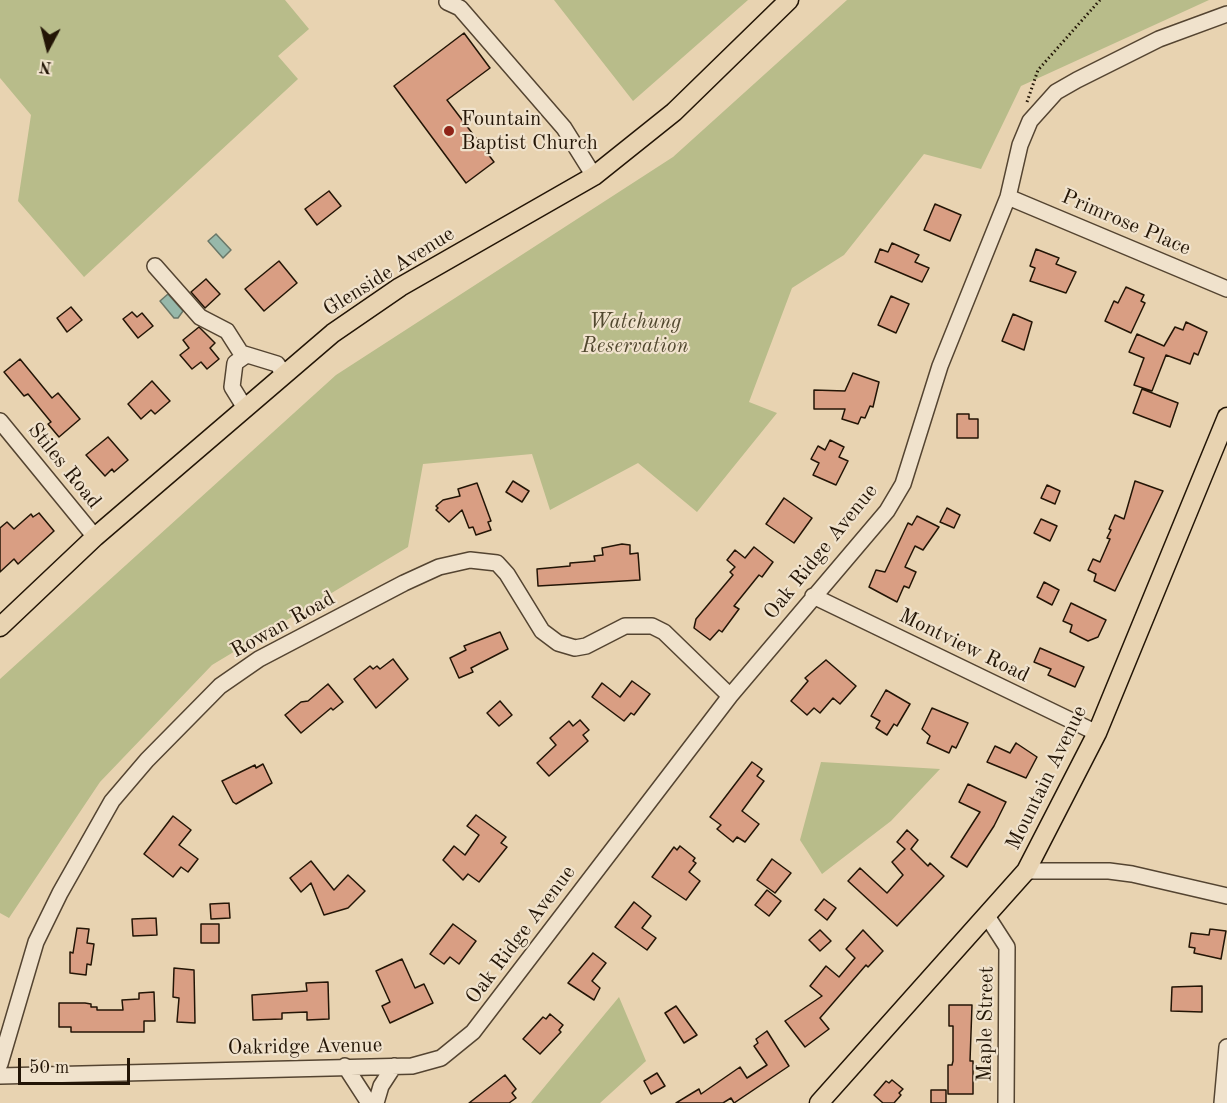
<!DOCTYPE html>
<html>
<head>
<meta charset="utf-8">
<style>
	body { margin:0 }
	#map { position:relative; width:1227px; height:1103px; overflow:hidden; background:#e8d3b1; font-family:"Old Standard TT",serif }
	canvas { display:block }
	.north { position:absolute; left:18px; top:18px; width:60px; height:60px; -webkit-text-stroke:4px #f0e2cc; paint-order:stroke; rotate:187deg; font-size:16px; font-weight:700; line-height:24px; text-align:center; color:#231506 }
	.north::after { content:''; display:block; margin:auto; width:21px; height:27px; background:#231506; clip-path:polygon(50% 0,100% 100%,50% 72%,0 100%) }
	.scale { position:absolute; left:18px; top:1058px; width:112px; height:27px; box-sizing:border-box; border:3px solid #231506; border-top:0; padding-left:8px; font-size:18px; line-height:21px; white-space:nowrap; color:#231506; -webkit-text-stroke:4px #f0e2cc; paint-order:stroke }
</style>
</head>
<body>
<div id="map">
<canvas width="1227" height="1103"></canvas>
<div class="north">N</div>
<div class="scale">50 m</div>
</div>
<script>
const g = document.querySelector('canvas').getContext('2d');
g.lineJoin = 'round';
function paint(path, color) { g.fillStyle = color; g.fill(path, 'evenodd'); }
const shape = rows => new Path2D(rows.map(r => 'M' + r).join(''));
function strokePath(path, color, width, dash) { g.strokeStyle = color; g.lineWidth = width; g.lineCap = dash ? 'butt' : 'round'; g.setLineDash(dash || []); g.stroke(path); }
function label(font, color, halo, rows, align = 'center') {
  g.font = font + ' "Old Standard TT",serif'; g.lineWidth = 4.5; g.setLineDash([]); g.textBaseline = 'middle'; g.strokeStyle = halo; g.fillStyle = color; for (const [text, x, y, turn = 0] of rows) {
    g.save(); g.translate(x, y); g.rotate((+turn || 0) * Math.PI / 180); g.textAlign = isNaN(turn) ? turn : align; if (halo) g.strokeText(text, 0, 0); g.fillText(text, 0, 0); g.restore();
  }
}
paint(shape([
	[0,0,285,0,309,29,278,56,298,79,84,277,18,201,31,115,0,78],
	[554,0,748,0,633,101],
	[847,0,1209,0,1021,86,981,169,924,154,844,255,792,288,749,402,777,413,697,512,638,463,550,510,532,454,423,464,408,547,212,665,100,782,9,918,0,913,0,679,336,375,673,157],
	[821,762,940,769,891,821,822,874,800,840],
	[619,997,646,1061,600,1103,531,1103]
]), '#b8bc8a');
const water = shape([
	[216,234,231,250,223,258,208,241,216,234],
	[168,294,183,311,178,318,174,318,160,301,168,294]
]);
paint(water, '#97b8aa');
strokePath(water, '#697768', 1.5);
const building = shape([
	[464,33,490,68,447,100,494,162,466,183,394,86,464,33],
	[329,191,341,206,317,225,305,209,329,191],
	[935,204,961,215,950,241,924,230,935,204],
	[892,243,919,255,915,262,929,268,922,282,875,262,880,249,888,252,892,243],
	[1036,249,1059,258,1056,264,1076,272,1066,293,1030,281,1035,268,1030,266,1036,249],
	[279,261,297,283,264,311,245,289,279,261],
	[206,279,220,294,205,308,191,292,206,279],
	[1126,287,1144,295,1141,301,1145,303,1131,333,1105,321,1114,301,1118,303,1126,287],
	[891,296,909,304,896,333,878,325,891,296],
	[71,307,82,320,67,332,57,318,71,307],
	[132,312,137,317,142,313,153,326,138,338,123,319,132,312],
	[1013,314,1032,322,1024,350,1002,341,1013,314],
	[1186,322,1207,332,1198,355,1194,353,1190,364,1166,355,1152,391,1134,385,1144,358,1129,352,1137,334,1164,346,1175,327,1183,330,1186,322],
	[199,327,215,343,210,348,219,359,207,369,201,362,192,369,180,355,189,348,183,340,199,327],
	[20,359,52,398,58,393,80,419,59,437,48,424,51,422,28,394,24,396,4,372,20,359],
	[853,373,879,382,873,407,870,406,865,418,861,417,858,424,842,419,845,409,814,409,814,390,845,391,853,373],
	[152,381,170,401,155,414,151,410,141,419,128,404,152,381],
	[1142,389,1178,403,1170,427,1133,413,1142,389],
	[957,414,969,414,969,419,978,419,978,438,957,438,957,414],
	[108,437,128,460,114,472,112,469,105,476,86,455,108,437],
	[830,440,844,447,839,457,848,461,836,485,813,475,819,463,811,459,818,446,825,450,830,440],
	[513,481,529,491,522,502,506,492,513,481],
	[1135,481,1163,491,1115,591,1094,581,1096,574,1088,570,1093,559,1100,562,1110,539,1107,538,1111,530,1109,529,1115,515,1124,519,1135,481],
	[477,483,491,521,488,522,491,530,476,535,473,527,469,528,462,510,449,522,436,510,438,508,436,506,443,500,460,496,458,489,477,483],
	[1047,485,1060,491,1055,504,1041,498,1047,485],
	[784,498,812,518,794,543,766,524,784,498],
	[947,508,960,515,954,528,940,522,947,508],
	[39,513,54,531,18,564,14,559,0,572,0,528,7,522,14,529,31,514,33,517,39,513],
	[917,516,939,527,923,550,915,546,905,567,916,572,909,588,904,586,897,602,869,587,876,570,885,572,908,523,912,525,917,516],
	[1041,519,1057,526,1050,541,1034,533,1041,519],
	[622,544,630,545,630,554,638,553,640,580,538,586,537,569,570,566,570,563,595,561,594,556,603,555,602,548,622,544],
	[754,547,773,562,762,577,759,575,734,606,739,609,722,632,719,630,710,640,694,628,696,619,733,575,730,572,735,567,727,560,735,550,745,558,754,547],
	[1044,582,1059,590,1052,605,1037,597,1044,582],
	[1071,603,1106,620,1098,637,1088,641,1070,632,1072,625,1063,621,1071,603],
	[500,632,508,649,471,668,473,672,459,678,450,658,466,650,464,646,500,632],
	[1040,648,1084,667,1075,687,1048,675,1051,669,1034,662,1040,648],
	[393,659,408,679,376,708,354,679,370,666,373,669,377,666,380,669,393,659],
	[826,660,856,686,840,704,833,698,820,713,814,708,807,715,791,701,808,681,805,678,826,660],
	[632,681,650,694,634,715,631,713,624,721,592,697,602,683,620,697,632,681],
	[328,684,343,702,333,710,331,708,301,733,285,715,301,702,308,701,328,684],
	[886,690,910,704,897,726,894,724,887,735,876,728,880,721,871,716,886,690],
	[500,701,512,715,499,726,487,713,500,701],
	[932,708,968,723,956,748,952,746,949,753,927,743,930,736,922,729,932,708],
	[580,720,589,730,583,735,588,741,549,776,537,763,556,745,550,738,569,721,573,726,580,720],
	[1016,743,1037,757,1026,778,987,762,995,746,1010,753,1016,743],
	[752,762,762,769,757,776,764,781,742,811,759,824,745,842,737,837,733,842,717,829,721,825,710,817,752,762],
	[263,764,272,783,236,804,233,802,222,781,255,765,256,768,263,764],
	[968,784,1006,802,994,826,967,867,951,857,980,812,959,802,968,784],
	[476,815,506,837,501,843,507,847,479,882,468,874,463,880,443,860,454,846,465,855,479,835,467,826,476,815],
	[173,816,191,830,179,845,198,859,188,872,181,867,173,877,144,854,173,816],
	[907,830,918,840,911,849,928,866,930,863,944,876,897,926,848,881,860,868,887,893,903,875,892,862,905,849,897,842,907,830],
	[680,846,695,858,693,861,696,863,689,872,700,881,686,900,652,877,674,847,677,850,680,846],
	[772,859,791,873,775,893,757,880,772,859],
	[311,861,334,890,348,875,365,891,348,908,324,915,311,883,301,892,290,878,311,861],
	[767,890,781,901,769,916,755,905,767,890],
	[824,899,836,908,827,920,815,910,824,899],
	[634,902,651,916,642,928,656,938,647,950,615,927,634,902],
	[229,903,230,918,211,919,210,904,229,903],
	[156,918,157,935,133,936,132,919,156,918],
	[201,924,219,924,219,943,201,943,201,924],
	[453,924,476,941,459,964,450,957,444,964,430,954,453,924],
	[77,928,89,929,87,943,94,944,91,965,87,964,86,975,70,973,70,952,73,953,77,928],
	[1210,929,1226,931,1221,959,1194,953,1195,948,1189,947,1191,933,1209,935,1210,929],
	[820,930,831,941,820,951,809,940,820,930],
	[863,930,883,951,868,967,866,965,820,1018,829,1029,805,1047,785,1021,822,996,810,986,826,966,839,977,855,958,846,949,863,930],
	[593,953,606,963,592,981,600,988,594,1000,568,983,593,953],
	[402,959,415,988,424,984,433,1003,390,1023,382,1006,390,1002,376,971,402,959],
	[174,968,194,970,195,1023,177,1022,179,998,173,997,174,968],
	[328,982,329,1019,307,1020,307,1012,282,1013,282,1019,253,1020,252,995,307,991,306,983,328,982],
	[1202,986,1202,1012,1171,1011,1172,987,1202,986],
	[154,992,155,1021,144,1021,144,1032,71,1032,71,1027,59,1027,59,1003,85,1003,91,1004,91,1007,97,1007,97,1010,123,1010,122,1000,139,999,139,993,154,992],
	[949,1005,972,1005,970,1061,973,1061,973,1094,948,1094,948,1065,952,1065,953,1061,953,1026,949,1026,949,1005],
	[676,1006,697,1035,684,1043,665,1013,676,1006],
	[550,1014,563,1025,559,1030,561,1032,540,1054,523,1039,543,1017,546,1019,550,1014],
	[767,1031,789,1066,734,1103,731,1098,723,1103,676,1103,699,1089,701,1094,740,1067,747,1078,767,1065,754,1046,758,1043,756,1039,767,1031],
	[657,1073,665,1086,651,1094,644,1081,657,1073],
	[505,1075,516,1089,512,1093,516,1098,509,1103,469,1103,505,1075],
	[892,1080,903,1089,899,1093,901,1095,894,1103,883,1103,874,1095,886,1081,889,1083,892,1080],
	[931,1090,946,1090,946,1103,931,1103,931,1090]
]);
paint(building, '#d99e83');
strokePath(building, '#231506', 1.5);
const minor = shape([
	[447,2,460,8,564,128,594,176],
	[1008,197,1227,289],
	[155,266,200,317,227,331,241,353,277,364,284,374],
	[245,408,232,387,235,363,245,356],
	[0,421,95,537],
	[813,596,1097,733],
	[1026,871,1109,871,1132,874,1227,896],
	[987,916,1007,947,1006,1103],
	[0,1064,36,942,60,893,112,801,147,760,220,686,259,659,404,583,439,567,470,560,497,563,507,574,542,631,558,643,575,648,586,646,625,626,652,626,664,632,730,696],
	[345,1066,369,1103],
	[0,1076,412,1066,441,1058,473,1032,730,696,887,511,903,484,940,366,1008,197,1020,145,1030,121,1056,92,1077,80,1159,39,1227,14],
	[376,1103,381,1086,394,1066],
	[1222,1103,1227,1047]
]);
const major = shape([
	[0,627,95,537,333,333,400,287,594,176,674,112,789,0],
	[819,1103,1026,871,1097,733,1227,417]
]);
strokePath(minor, '#544431', 18);
strokePath(major, '#231506', 21);
strokePath(shape([
	[1027,102,1038,70,1100,0]
]), '#231506', 3, [1.5, 3]);
strokePath(minor, '#f0e2cc', 15);
strokePath(major, '#e8d3b1', 18);
for (const [x, y, r, color] of [
	[449,131,6,"#8f2418"]
]) { const dot = new Path2D(); dot.arc(x, y, r, 0, 2 * Math.PI); g.fillStyle = color; g.fill(dot); strokePath(dot, '#f0e2cc', 2); }
label('21px', '#231506', '#f0e2cc', [
	["Fountain",461,119],
	["Baptist Church",461,143]
], 'left');
label('21px', '#231506', '#f0e2cc', [
	["Primrose Place",1126,223,23],
	["Glenside Avenue",389,272,-32],
	["Stiles Road",64,466,51],
	["Oak Ridge Avenue",821,552,-51],
	["Rowan Road",283,625,-29],
	["Montview Road",964,646,26],
	["Mountain Avenue",1047,778,-64],
	["Oak Ridge Avenue",521,935,-53],
	["Maple Street",986,1024,-89],
	["Oakridge Avenue",305,1047,-1]
]);
label('italic 21px', '#50472e', '#f0e2cc', [
	["Watchung",635,322],
	["Reservation",635,346]
]);
</script>
</body>
</html>
